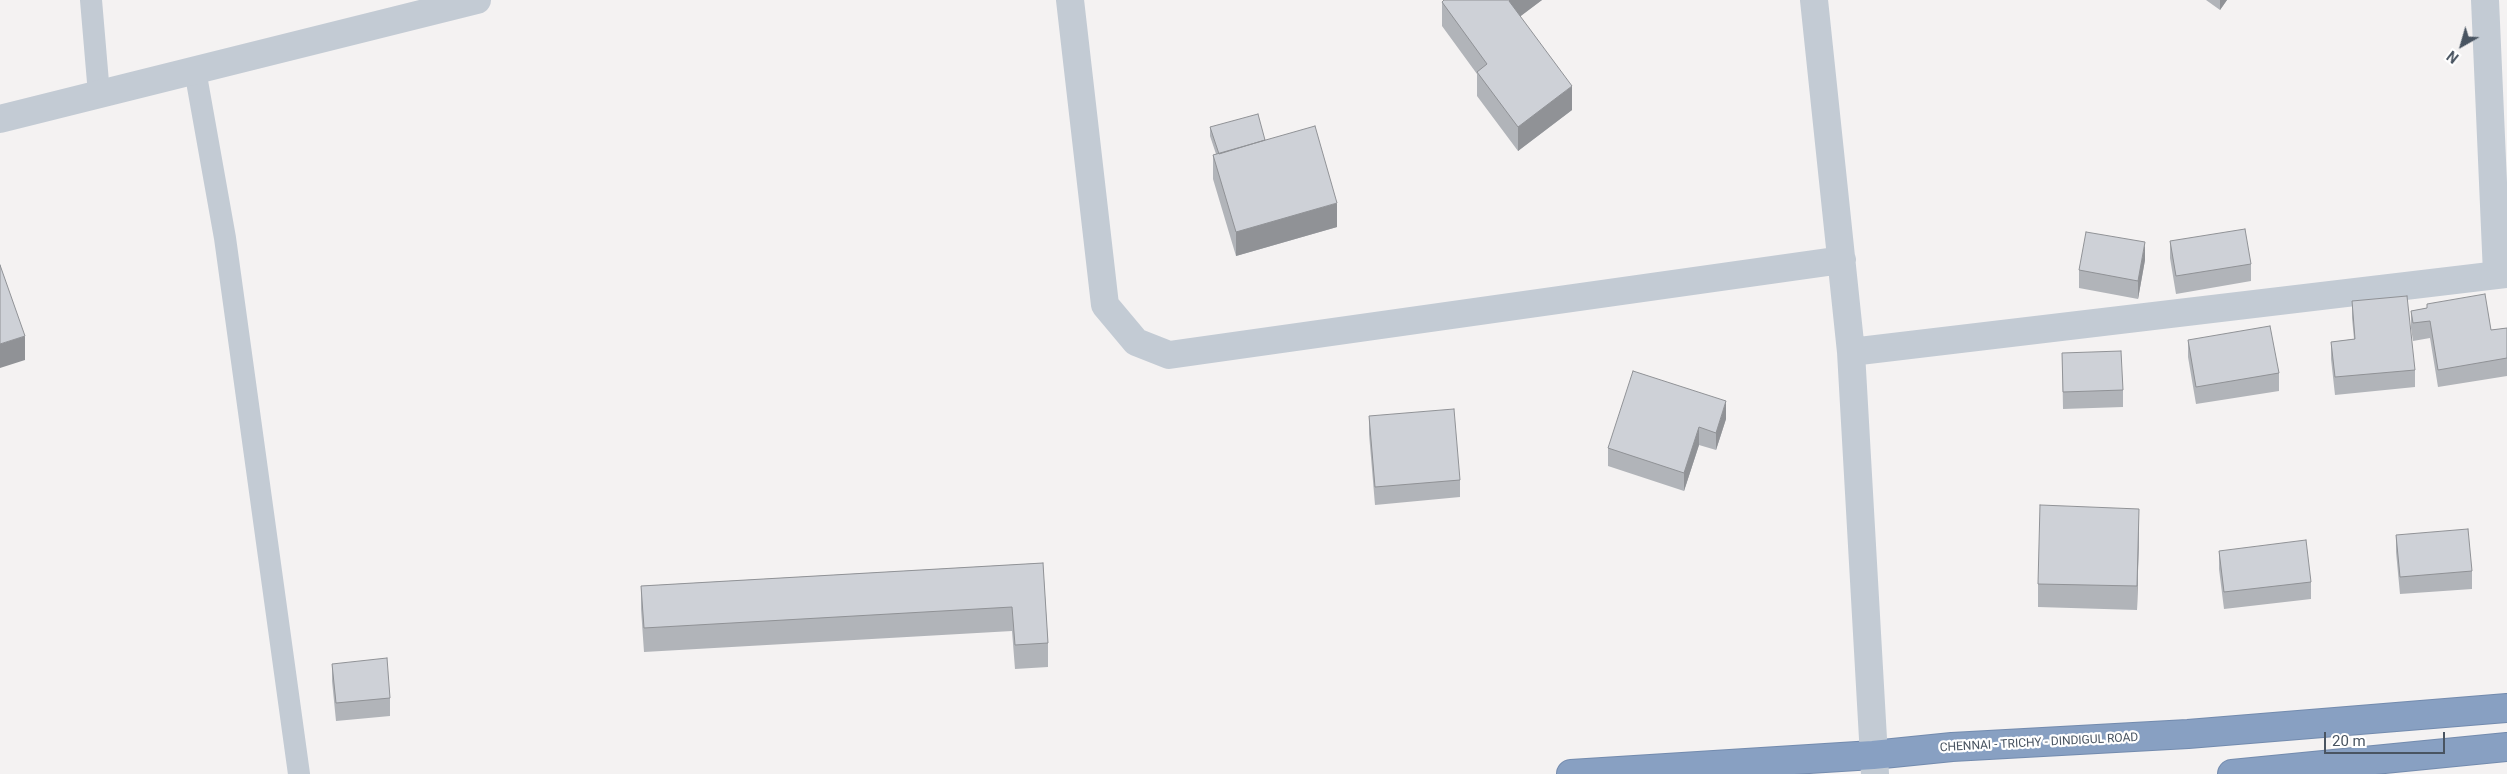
<!DOCTYPE html>
<html>
<head>
<meta charset="utf-8">
<style>
	body { margin:0 }
	#map { position:relative; width:2507px; height:774px; overflow:hidden; background:#f4f2f2; font-family:Roboto,sans-serif }
	canvas { display:block }
	.north { position:absolute; left:2437px; top:20px; width:50px; height:50px; -webkit-text-stroke:4px #fff; paint-order:stroke; rotate:218deg; font-size:14px; font-weight:700; line-height:20px; text-align:center; color:#495461 }
	.north::after { content:''; display:block; margin:auto; width:18px; height:22px; background:#495461; clip-path:polygon(50% 0,100% 100%,50% 72%,0 100%) }
	.scale { position:absolute; left:2324px; top:732px; width:121px; height:22px; box-sizing:border-box; border:2px solid #495461; border-top:0; padding-left:6px; font-size:15px; line-height:18px; white-space:nowrap; color:#495461; -webkit-text-stroke:4px #fff; paint-order:stroke }
</style>
</head>
<body>
<div id="map">
<canvas width="2507" height="774"></canvas>
<div class="north">N</div>
<div class="scale">20 m</div>
</div>
<script>
const g = document.querySelector('canvas').getContext('2d');
g.lineJoin = 'round';
const shape = rows => new Path2D(rows.map(r => 'M' + r).join(''));
function strokePath(path, color, width, dash) { g.strokeStyle = color; g.lineWidth = width; g.lineCap = dash ? 'butt' : 'round'; g.setLineDash(dash || []); g.stroke(path); }
function paint(path, color) { g.fillStyle = color; g.fill(path, 'evenodd'); }
function label(font, color, halo, rows, align = 'center') {
  g.font = font + ' Roboto,sans-serif'; g.lineWidth = 4.5; g.setLineDash([]); g.textBaseline = 'middle'; g.strokeStyle = halo; g.fillStyle = color; for (const [text, x, y, turn = 0] of rows) {
    g.save(); g.translate(x, y); g.rotate((+turn || 0) * Math.PI / 180); g.textAlign = isNaN(turn) ? turn : align; if (halo) g.strokeText(text, 0, 0); g.fillText(text, 0, 0); g.restore();
  }
}
const highway = shape([
	[1571,774,1873,755,1952,747,2188,734,2507,708],
	[2232,774,2507,747]
]);
strokePath(highway, '#738bae', 30);
strokePath(shape([
	[91,0,99,94],
	[195,70,225,238,299,774]
]), '#c3cbd4', 22);
strokePath(shape([
	[1070,0,1105,305,1136,342,1169,355,1842,260],
	[1814,0,1851,352,1875,774],
	[2485,0,2497,274],
	[0,119,477,0],
	[1851,352,2507,274]
]), '#c3cbd4', 28);
strokePath(highway, '#88a0c2', 28);
paint(shape([
	[1444,0,1542,0,1520,16,1572,110,1518,151,1477,96,1477,74,1442,26,1442,2],
	[2206,0,2227,0,2220,10],
	[1210,127,1265,140,1337,227,1236,256,1213,179,1213,155,1216,154,1210,136],
	[2170,241,2251,264,2251,281,2176,294,2170,258],
	[2145,260,2138,299,2079,288,2079,270],
	[2352,301,2415,370,2415,387,2335,395,2331,359,2331,342,2354,339,2352,318],
	[2427,304,2491,330,2507,328,2507,376,2438,387,2430,338,2413,341,2411,328,2411,311,2427,308],
	[2188,340,2279,373,2279,391,2196,404,2188,357],
	[2062,353,2123,390,2123,407,2063,409],
	[1369,416,1460,480,1460,497,1375,505,1369,434],
	[1726,419,1716,450,1699,445,1684,491,1608,466,1608,448],
	[2139,532,2137,610,2038,607,2038,584],
	[2396,535,2472,571,2472,589,2400,594,2396,552],
	[2219,551,2311,582,2311,599,2224,609,2219,569],
	[1043,563,1048,643,1048,667,1015,669,1012,631,644,652,641,609,641,586],
	[332,664,390,698,390,716,336,721,332,681]
]), '#b1b4b9');
paint(shape([
	[1510,0,1542,0,1509,25,1509,1],
	[2220,0,2227,0,2220,10],
	[1572,86,1572,110,1518,151,1518,127],
	[1337,203,1337,227,1236,256,1236,232],
	[2145,242,2145,260,2138,299,2138,281],
	[25,336,25,360,0,368,0,344],
	[1726,401,1726,419,1716,450,1716,433],
	[1699,427,1699,445,1684,491,1684,473],
	[2139,509,2139,532,2137,610,2137,586]
]), '#909296');
const building = shape([
	[1444,0,1510,0,1509,1,1572,86,1518,127,1477,72,1487,64,1442,2,1444,0],
	[1258,114,1265,140,1219,154,1210,127,1258,114],
	[1315,126,1337,203,1236,232,1213,155,1315,126],
	[2245,229,2251,264,2176,276,2170,241,2245,229],
	[2086,232,2145,242,2138,281,2079,270,2086,232],
	[0,265,25,336,0,344,0,265],
	[2485,294,2491,330,2507,328,2507,358,2438,370,2430,321,2413,323,2411,311,2427,308,2427,304,2485,294],
	[2407,296,2415,370,2335,377,2331,342,2355,339,2352,301,2407,296],
	[2270,326,2279,373,2196,387,2188,340,2270,326],
	[2121,351,2123,390,2063,392,2062,353,2121,351],
	[1633,371,1726,401,1716,433,1699,427,1684,473,1608,448,1633,371],
	[1454,409,1460,480,1375,487,1369,416,1454,409],
	[2040,505,2139,509,2137,586,2038,584,2040,505],
	[2468,529,2472,571,2400,577,2396,535,2468,529],
	[2306,540,2311,582,2224,592,2219,551,2306,540],
	[1043,563,1048,643,1015,645,1012,607,644,628,641,586,1043,563],
	[387,658,390,698,336,703,332,664,387,658]
]);
paint(building, '#ced1d7');
strokePath(building, '#909296', 1);
label('12px', '#495461', '#fff', [
	["CHENNAI - TRICHY - DINDIGUL ROAD",2039,743,-3]
]);
</script>
</body>
</html>
